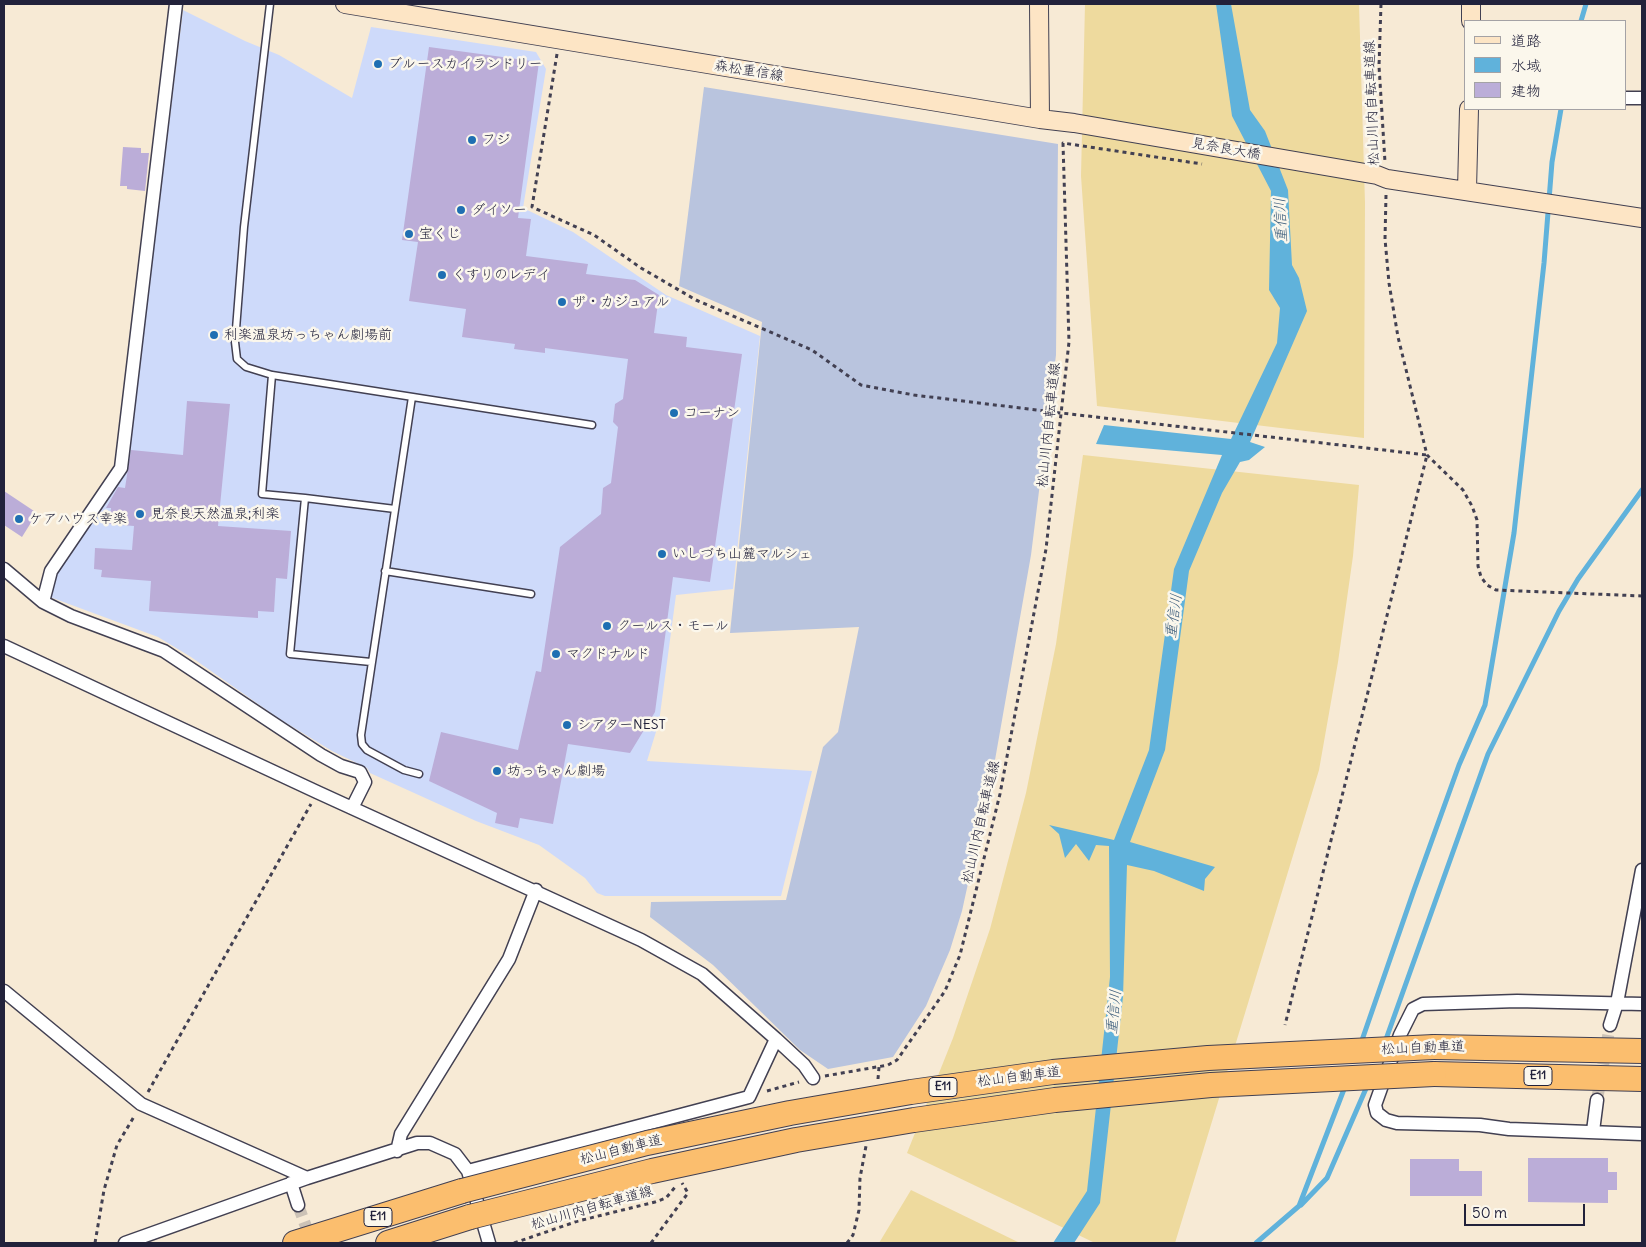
<!DOCTYPE html>
<html>
<head>
<meta charset="utf-8">
<style>
	body { margin:0 }
	#map { position:relative; width:1646px; height:1247px; overflow:hidden; background:#f7ead5; font-family:Delius,"Klee One",sans-serif }
	canvas { display:block }
	.frame { position:absolute; inset:0; border:5px solid #22223b; pointer-events:none }
	.legend { position:absolute; left:1464px; top:20px; width:162px; height:90px; box-sizing:border-box; background:#fbf7ec; border:1px solid #a4a2a5; margin:0; padding:6px 9px; list-style:none; font-size:15px; color:#22223b }
	.legend li { display:flex; align-items:center; gap:10px; height:25px }
	.legend b { width:25px; border:1px solid #a4a2a5 }
	.scale { position:absolute; left:1464px; top:1204px; width:121px; height:22px; box-sizing:border-box; border:2px solid #22223b; border-top:0; padding-left:6px; font-size:15px; line-height:18px; white-space:nowrap; color:#22223b; -webkit-text-stroke:4px #fbf7ec; paint-order:stroke }
</style>
</head>
<body>
<div id="map">
<canvas width="1646" height="1247"></canvas>
<div class="frame"></div>
<ul class="legend">
<li><b style="height:6px;background:#fde5c5"></b>道路</li>
<li><b style="height:14px;background:#60b2db"></b>水域</li>
<li><b style="height:14px;background:#bbadd8"></b>建物</li>
</ul>
<div class="scale">50 m</div>
</div>
<script>
const g = document.querySelector('canvas').getContext('2d');
g.lineJoin = 'round';
function paint(path, color) { g.fillStyle = color; g.fill(path, 'evenodd'); }
const shape = rows => new Path2D(rows.map(r => 'M' + r).join(''));
function strokePath(path, color, width, dash) { g.strokeStyle = color; g.lineWidth = width; g.lineCap = dash ? 'butt' : 'round'; g.setLineDash(dash || []); g.stroke(path); }
function label(font, color, halo, rows, align = 'center') {
  g.font = font + ' Delius,"Klee One",sans-serif'; g.lineWidth = 5; g.setLineDash([]); g.textBaseline = 'middle'; g.strokeStyle = halo; g.fillStyle = color; for (const [text, x, y, turn = 0] of rows) {
    g.save(); g.translate(x, y); g.rotate((+turn || 0) * Math.PI / 180); g.textAlign = isNaN(turn) ? turn : align; if (halo) g.strokeText(text, 0, 0); g.fillText(text, 0, 0); g.restore();
  }
}
paint(shape([
	[183,10,245,41,279,55,352,98,371,27,536,52,546,69,523,208,573,232,666,295,760,336,733,589,676,595,659,722,647,761,812,771,781,896,605,896,597,893,585,878,539,845,476,821,370,773,367,768,332,751,278,718,191,657,158,637,50,597,55,573,127,468]
]), '#cedafa');
paint(shape([
	[704,87,1058,144,1056,355,1031,555,995,760,962,911,950,950,926,1006,893,1057,828,1069,800,1050,713,965,650,917,651,902,786,900,823,747,838,732,859,627,730,633,762,322,679,286]
]), '#b9c4de');
paint(shape([
	[1085,4,1359,4,1365,203,1364,438,1097,406,1081,176],
	[1083,455,1359,485,1353,556,1338,662,1319,770,1175,1243,1095,1243,907,1153,953,1038,990,929,1026,793,1056,644],
	[911,1190,1020,1243,879,1243]
]), '#eeda9e');
paint(shape([
	[1216,4,1231,4,1250,110,1265,131,1288,190,1292,265,1299,278,1307,311,1250,442,1265,447,1249,460,1240,462,1222,493,1189,571,1165,750,1130,842,1215,867,1205,879,1204,891,1154,871,1127,865,1123,997,1100,1203,1074,1243,1053,1243,1087,1191,1110,977,1109,846,1096,845,1089,861,1076,844,1065,858,1059,834,1049,825,1114,840,1149,750,1174,569,1222,455,1096,444,1104,425,1231,439,1277,343,1280,308,1269,290,1271,191,1232,116]
]), '#60b2db');
strokePath(shape([
	[1581,21,1586,4],
	[1385,1042,1488,754,1559,611,1578,579,1642,490],
	[1361,1043,1414,890,1459,765,1485,705,1514,533,1544,263,1552,162,1561,109],
	[1301,1205,1327,1178,1368,1084],
	[1256,1243,1299,1206,1346,1084]
]), '#60b2db', 5);
paint(shape([
	[429,47,539,62,518,218,531,219,526,256,588,264,586,274,635,280,659,295,654,333,687,337,686,347,742,354,710,582,673,577,655,712,630,753,568,744,553,824,520,818,518,828,495,823,497,813,429,781,441,732,518,750,536,671,541,672,560,547,601,514,603,488,611,483,618,427,613,422,615,404,623,399,628,359,545,348,545,353,514,349,515,344,462,337,466,309,409,301,418,242,402,240],
	[123,147,141,148,141,153,149,153,145,191,127,189,127,186,120,186],
	[187,401,230,404,218,526,291,531,287,579,276,578,274,612,258,611,258,618,149,611,151,581,101,577,102,570,94,569,95,548,132,550,134,526,109,524,111,508,106,508,118,487,125,488,131,450,183,455],
	[4,491,37,513,22,537,4,525],
	[1528,1158,1608,1158,1608,1172,1617,1172,1617,1190,1608,1190,1608,1203,1528,1202],
	[1410,1159,1459,1159,1459,1171,1482,1171,1482,1196,1410,1196]
]), '#bbadd8');
strokePath(shape([
	[1597,1100,1610,1025],
	[298,1205,312,1243]
]), '#ccc2b6', 12, [12, 6]);
const lane = shape([
	[270,4,244,227,235,342,237,359,246,367,272,375,592,425],
	[272,375,262,494,305,498,290,654,371,662],
	[412,397,361,735,362,744,367,750,404,770,419,774],
	[305,498,395,509],
	[385,571,531,594]
]);
const street = shape([
	[1625,98,1642,98],
	[4,569,43,602,71,616,164,651,321,755,341,766,360,772,365,782,352,808],
	[43,602,51,571,121,468,176,4],
	[4,646,317,792,641,940,702,974,776,1039,804,1065,813,1078],
	[4,991,141,1104,307,1178],
	[1642,1004,1517,1001,1423,1004,1413,1009,1400,1035,1375,1105,1377,1113,1386,1120,1397,1123,1480,1125,1509,1129,1642,1134],
	[1610,1025,1617,1003,1642,870],
	[1593,1131,1597,1100],
	[397,1151,401,1134,509,959,536,890],
	[468,1171,749,1097,776,1039],
	[291,1183,298,1205],
	[125,1243,307,1178,417,1143,430,1143,455,1154,468,1171,489,1243]
]);
const secondary = shape([
	[345,4,1040,119,1074,123,1377,175,1387,179,1642,218],
	[1039,4,1040,119],
	[1471,21,1471,4],
	[1467,190,1469,109]
]);
const highway = shape([
	[1434,1047,1642,1051],
	[1434,1074,1642,1079],
	[295,1243,462,1191],
	[388,1243,470,1217]
]);
strokePath(lane, '#424052', 9);
strokePath(street, '#424052', 15);
strokePath(secondary, '#424052', 20);
strokePath(highway, '#424052', 26);
strokePath(shape([
	[1381,4,1379,66,1385,162],
	[557,54,532,207,594,235,641,268,696,300,812,350,861,385,914,395,1061,413,1427,455,1285,1025],
	[1386,195,1385,239,1389,283,1398,337,1427,455,1463,490,1472,506,1477,520,1478,566,1481,577,1487,585,1496,590,1642,596],
	[825,1076,888,1065,897,1060,945,991,960,955,1000,794,1046,549,1069,342,1063,143,1202,164],
	[878,1079,879,1067],
	[767,1091,799,1082],
	[148,1092,311,804],
	[95,1243,104,1190,117,1145,135,1115],
	[514,1243,578,1221,655,1202,666,1198,676,1186],
	[651,1243,688,1193,682,1183],
	[847,1243,853,1235,859,1210,860,1178,866,1146]
]), '#424052', 3, [4, 4]);
strokePath(lane, '#fff', 6);
strokePath(street, '#fff', 12);
strokePath(secondary, '#fde5c5', 18);
strokePath(highway, '#fbbe6e', 24);
const highwayBridge = shape([
	[462,1191,647,1143,790,1113,911,1092,1053,1072,1208,1058,1434,1047],
	[470,1217,652,1171,796,1140,914,1120,1055,1100,1211,1085,1434,1074]
]);
strokePath(highwayBridge, '#424052', 26, []);
strokePath(highwayBridge, '#fbbe6e', 24);
for (const [x, y, r, color] of [
	[378,64,5,"#1f6fb2"],
	[472,140,5,"#1f6fb2"],
	[461,210,5,"#1f6fb2"],
	[409,234,5,"#1f6fb2"],
	[442,275,5,"#1f6fb2"],
	[562,302,5,"#1f6fb2"],
	[214,335,5,"#1f6fb2"],
	[674,413,5,"#1f6fb2"],
	[140,514,5,"#1f6fb2"],
	[19,519,5,"#1f6fb2"],
	[662,554,5,"#1f6fb2"],
	[607,626,5,"#1f6fb2"],
	[556,654,5,"#1f6fb2"],
	[567,725,5,"#1f6fb2"],
	[497,771,5,"#1f6fb2"]
]) { const dot = new Path2D(); dot.arc(x, y, r, 0, 2 * Math.PI); g.fillStyle = color; g.fill(dot); strokePath(dot, '#fbf7ec', 2); }
for (const [x, y, w] of [
	[1538,1076,28],
	[943,1087,28],
	[378,1217,28]
]) { const box = new Path2D(); box.roundRect(x - w / 2, y - 9.5, w, 19, 4); g.fillStyle = '#fbf7ec'; g.fill(box); strokePath(box, '#22223b', 1); }
label('bold 12px', '#22223b', null, [
	["E11",1538,1076],
	["E11",943,1087],
	["E11",378,1217]
]);
label('14px', '#22223b', '#fbf7ec', [
	["ブルースカイランドリー",388,64],
	["フジ",482,140],
	["ダイソー",471,210],
	["宝くじ",419,234],
	["くすりのレデイ",452,275],
	["ザ・カジュアル",572,302],
	["利楽温泉坊っちゃん劇場前",224,335],
	["コーナン",684,413],
	["見奈良天然温泉;利楽",150,514],
	["ケアハウス幸楽",29,519],
	["いしづち山麓マルシェ",672,554],
	["クールス・モール",617,626],
	["マクドナルド",566,654],
	["シアターNEST",577,725],
	["坊っちゃん劇場",507,771]
], 'left');
label('14px', '#22223b', '#fbf7ec', [
	["森松重信線",749,71,9],
	["松山川内自転車道線",1372,103,-92],
	["見奈良大橋",1226,149,10],
	["松山川内自転車道線",1049,425,-84],
	["松山川内自転車道線",981,822,-77],
	["松山自動車道",1423,1048,-2],
	["松山自動車道",1019,1077,-7],
	["松山自動車道",621,1150,-14],
	["松山川内自転車道線",592,1208,-16]
]);
label('italic 15px', '#3b5c7b', '#fbf7ec', [
	["重信川",1281,220,-93],
	["重信川",1174,616,-82],
	["重信川",1114,1012,-84]
]);
</script>
</body>
</html>
